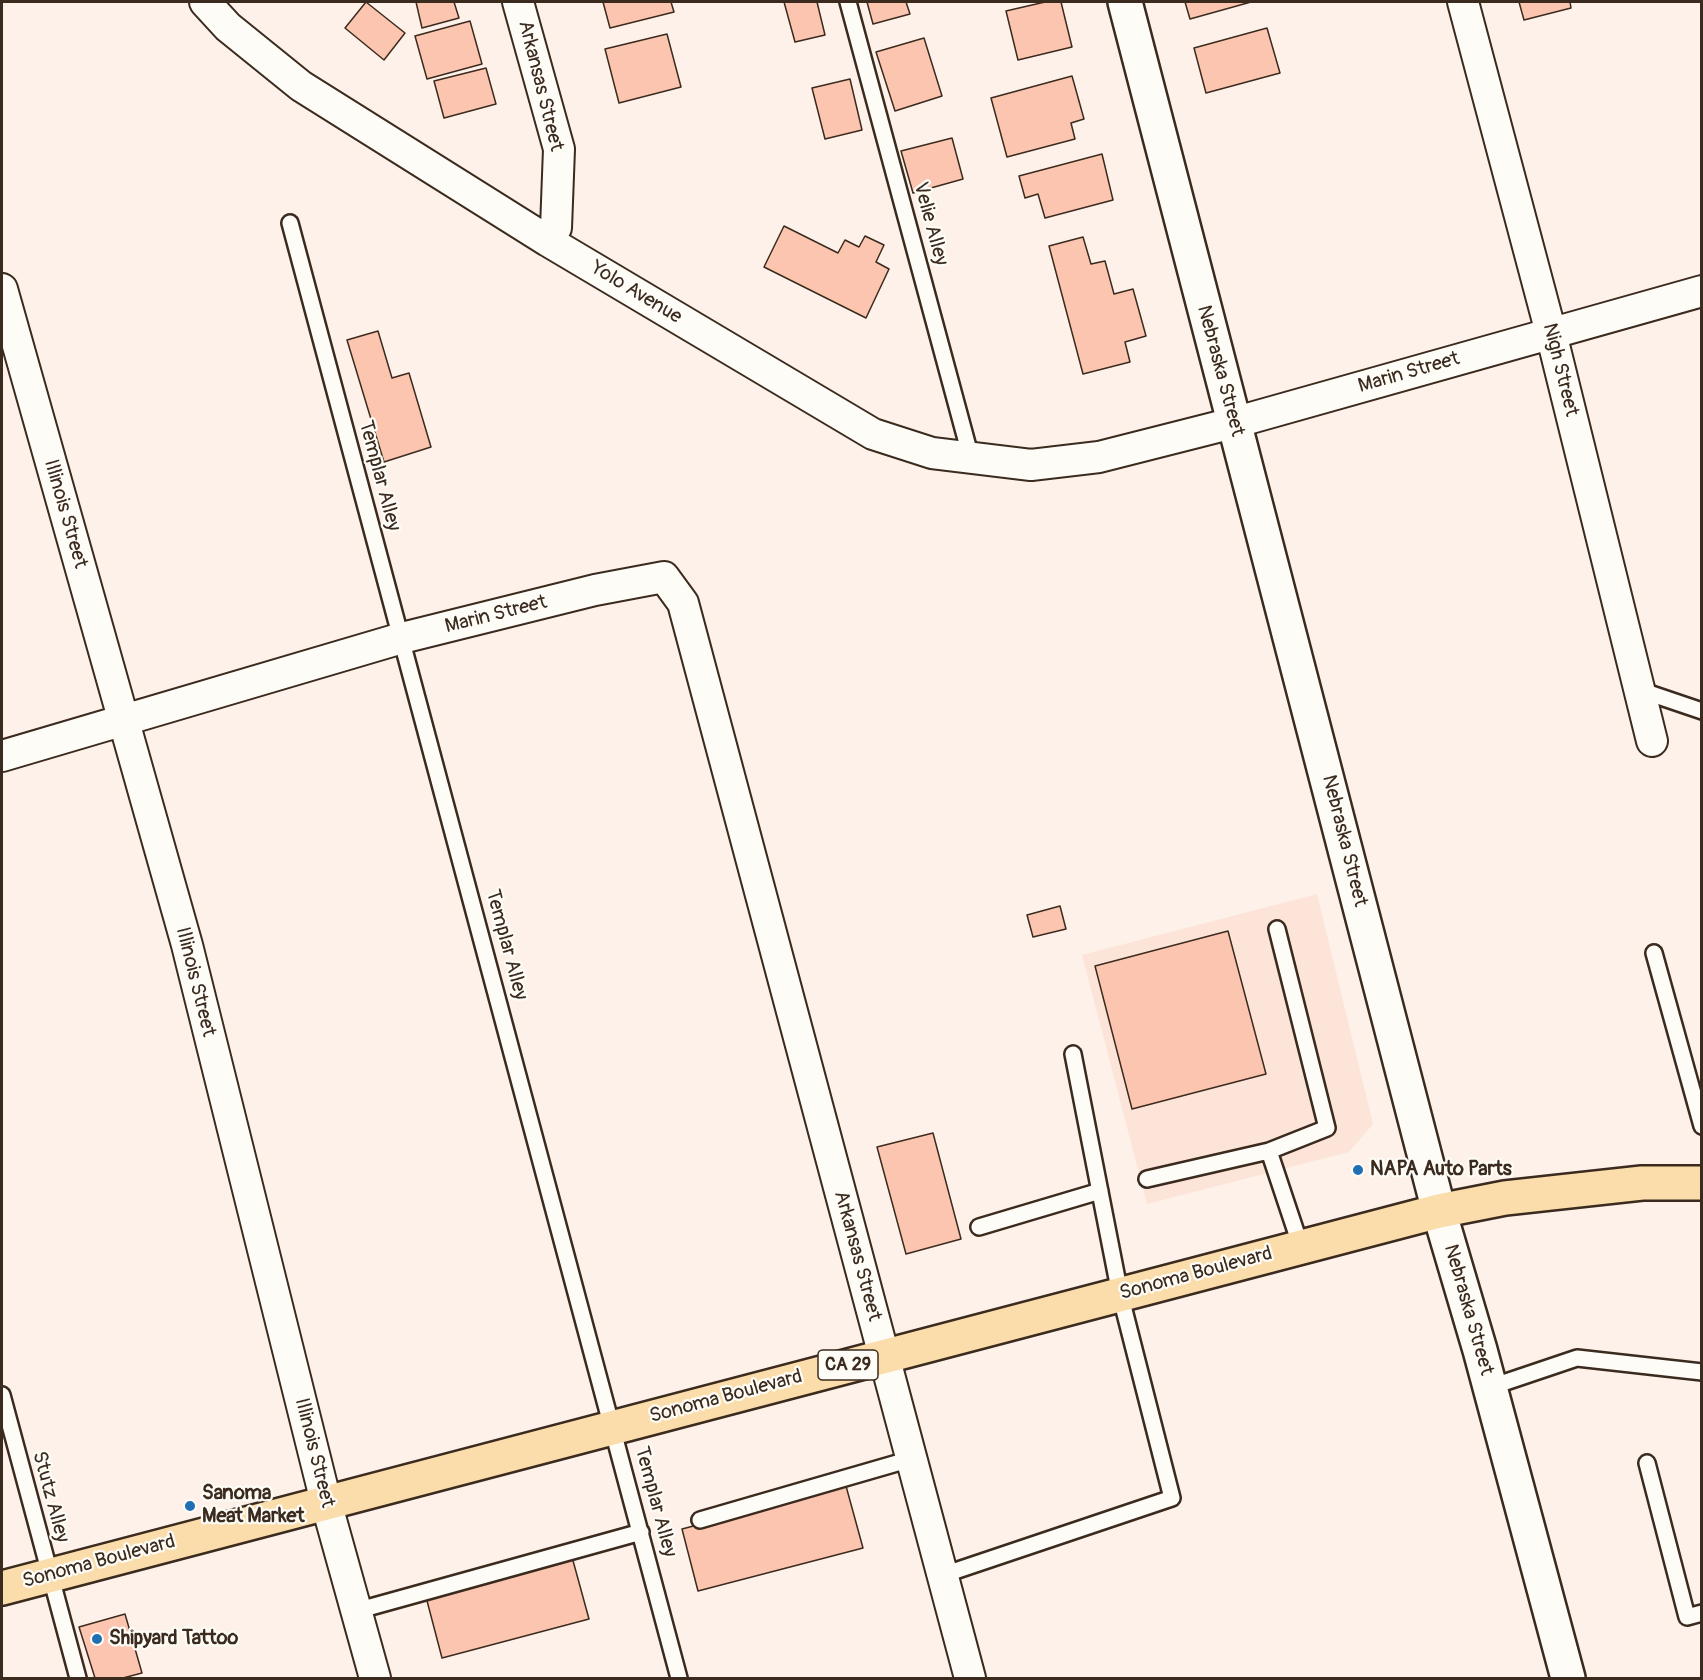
<!DOCTYPE html>
<html>
<head>
<meta charset="utf-8">
<style>
	body { margin:0 }
	#map { position:relative; width:1703px; height:1680px; overflow:hidden; background:#fdf1e9; font-family:Pangolin,sans-serif }
	canvas { display:block }
	.frame { position:absolute; inset:0; border:3px solid #3b2a1e; pointer-events:none }
</style>
</head>
<body>
<div id="map">
<canvas width="1703" height="1680"></canvas>
<div class="frame"></div>
</div>
<script>
const g = document.querySelector('canvas').getContext('2d');
g.lineJoin = 'round';
function paint(path, color) { g.fillStyle = color; g.fill(path, 'evenodd'); }
const shape = rows => new Path2D(rows.map(r => 'M' + r).join(''));
function strokePath(path, color, width, dash) { g.strokeStyle = color; g.lineWidth = width; g.lineCap = dash ? 'butt' : 'round'; g.setLineDash(dash || []); g.stroke(path); }
function label(font, color, halo, rows, align = 'center') {
  g.font = font + ' Pangolin,sans-serif'; g.lineWidth = 4.5; g.setLineDash([]); g.textBaseline = 'middle'; g.strokeStyle = halo; g.fillStyle = color; for (const [text, x, y, turn = 0] of rows) {
    g.save(); g.translate(x, y); g.rotate((+turn || 0) * Math.PI / 180); g.textAlign = isNaN(turn) ? turn : align; if (halo) g.strokeText(text, 0, 0); g.fillText(text, 0, 0); g.restore();
  }
}
paint(shape([
	[1317,894,1373,1124,1349,1152,1147,1204,1082,955]
]), '#fde4d8');
const building = shape([
	[366,2,405,33,384,60,345,28,366,2],
	[416,2,454,2,459,18,422,28,416,2],
	[603,2,671,2,674,12,610,28,603,2],
	[784,2,817,2,825,35,795,42,784,2],
	[867,2,906,2,910,14,873,24,867,2],
	[1045,2,1061,2,1072,47,1018,60,1006,11,1045,2],
	[1185,2,1251,2,1190,19,1185,2],
	[1519,2,1570,2,1571,8,1524,20,1519,2],
	[470,21,482,64,427,79,415,36,470,21],
	[1267,28,1280,73,1206,93,1194,48,1267,28],
	[667,34,681,87,619,103,605,49,667,34],
	[924,38,942,96,895,111,876,52,924,38],
	[486,68,496,104,444,118,434,81,486,68],
	[1072,76,1084,119,1071,123,1075,139,1007,157,991,98,1072,76],
	[850,79,862,130,825,139,812,88,850,79],
	[952,138,963,179,913,193,901,151,952,138],
	[1102,154,1113,200,1045,218,1038,194,1025,198,1019,176,1102,154],
	[784,226,838,253,845,240,859,247,865,236,884,245,876,262,889,269,866,318,764,267,784,226],
	[1083,237,1091,264,1105,261,1114,294,1133,289,1146,336,1125,342,1130,362,1083,374,1049,246,1083,237],
	[378,331,392,378,409,373,431,447,384,462,347,340,378,331],
	[1060,906,1066,929,1033,937,1027,915,1060,906],
	[1228,931,1266,1074,1132,1109,1095,966,1228,931],
	[933,1133,961,1239,906,1254,877,1147,933,1133],
	[846,1486,863,1548,698,1591,682,1529,846,1486],
	[572,1557,589,1619,442,1658,426,1597,572,1557],
	[125,1614,142,1673,123,1678,95,1678,79,1627,125,1614]
]);
paint(building, '#fcc5af');
strokePath(building, '#3b2a1e', 1.5);
const lane = shape([
	[848,2,971,458],
	[290,223,679,1678],
	[1640,690,1702,711],
	[1277,929,1327,1128,1269,1151,1301,1247],
	[1654,953,1702,1126],
	[1147,1179,1269,1151],
	[979,1227,1100,1191],
	[1491,1387,1577,1358,1702,1372],
	[2,1395,78,1678],
	[1647,1463,1687,1617,1702,1613],
	[700,1520,911,1459],
	[943,1575,1172,1498,1120,1294,1073,1054],
	[356,1611,641,1532]
]);
const street = shape([
	[205,2,228,27,301,86,548,241,873,434,932,453,1031,465,1099,457,1233,423,1702,291],
	[518,2,559,149,556,228,548,241],
	[1463,2,1551,333,1652,741],
	[2,289,187,945,326,1502,375,1678],
	[2,756,402,638,595,590,664,577,683,603,970,1678]
]);
const secondary = shape([
	[1125,2,1439,1211,1480,1350,1568,1678]
]);
const primary = shape([
	[2,1588,1439,1211,1505,1198,1642,1183,1702,1183]
]);
strokePath(lane, '#3b2a1e', 20);
strokePath(street, '#3b2a1e', 34);
strokePath(secondary, '#3b2a1e', 38);
strokePath(primary, '#3b2a1e', 38);
strokePath(lane, '#fdfcf7', 15);
strokePath(street, '#fdfcf7', 30);
strokePath(secondary, '#fdfcf7', 33);
strokePath(primary, '#fbddab', 33);
for (const [x, y, r, color] of [
	[1358,1170,6,"#1f6fb2"],
	[190,1506,6,"#1f6fb2"],
	[97,1639,6,"#1f6fb2"]
]) { const dot = new Path2D(); dot.arc(x, y, r, 0, 2 * Math.PI); g.fillStyle = color; g.fill(dot); strokePath(dot, '#fdfcf7', 2); }
for (const [x, y, w] of [
	[848,1365,60]
]) { const box = new Path2D(); box.roundRect(x - w / 2, y - 15, w, 30, 4.5); g.fillStyle = '#fdfcf7'; g.fill(box); strokePath(box, '#3b2a1e', 1.5); }
label('bold 18px', '#3b2a1e', null, [
	["CA 29",848,1365]
]);
label('20px', '#3b2a1e', '#fdfcf7', [
	["Arkansas Street",540,86,76],
	["Velie Alley",930,224,75],
	["Yolo Avenue",636,293,31],
	["Nigh Street",1560,370,76],
	["Nebraska Street",1220,371,75],
	["Marin Street",1409,373,-16],
	["Templar Alley",379,476,75],
	["Illinois Street",65,514,74],
	["Marin Street",496,615,-14],
	["Nebraska Street",1344,841,76],
	["Templar Alley",506,945,75],
	["Illinois Street",195,982,76],
	["Arkansas Street",857,1256,75],
	["Sonoma Boulevard",1196,1274,-15],
	["Nebraska Street",1468,1310,74],
	["Sonoma Boulevard",726,1397,-15],
	["Illinois Street",314,1453,76],
	["Stutz Alley",50,1497,75],
	["Templar Alley",655,1502,75],
	["Sonoma Boulevard",99,1562,-15]
]);
label('bold 20px', '#3b2a1e', '#fdfcf7', [
	["NAPA Auto Parts",1370,1170],
	["Sanoma",202,1494],
	["Meat Market",202,1517],
	["Shipyard Tattoo",109,1639]
], 'left');
</script>
</body>
</html>
